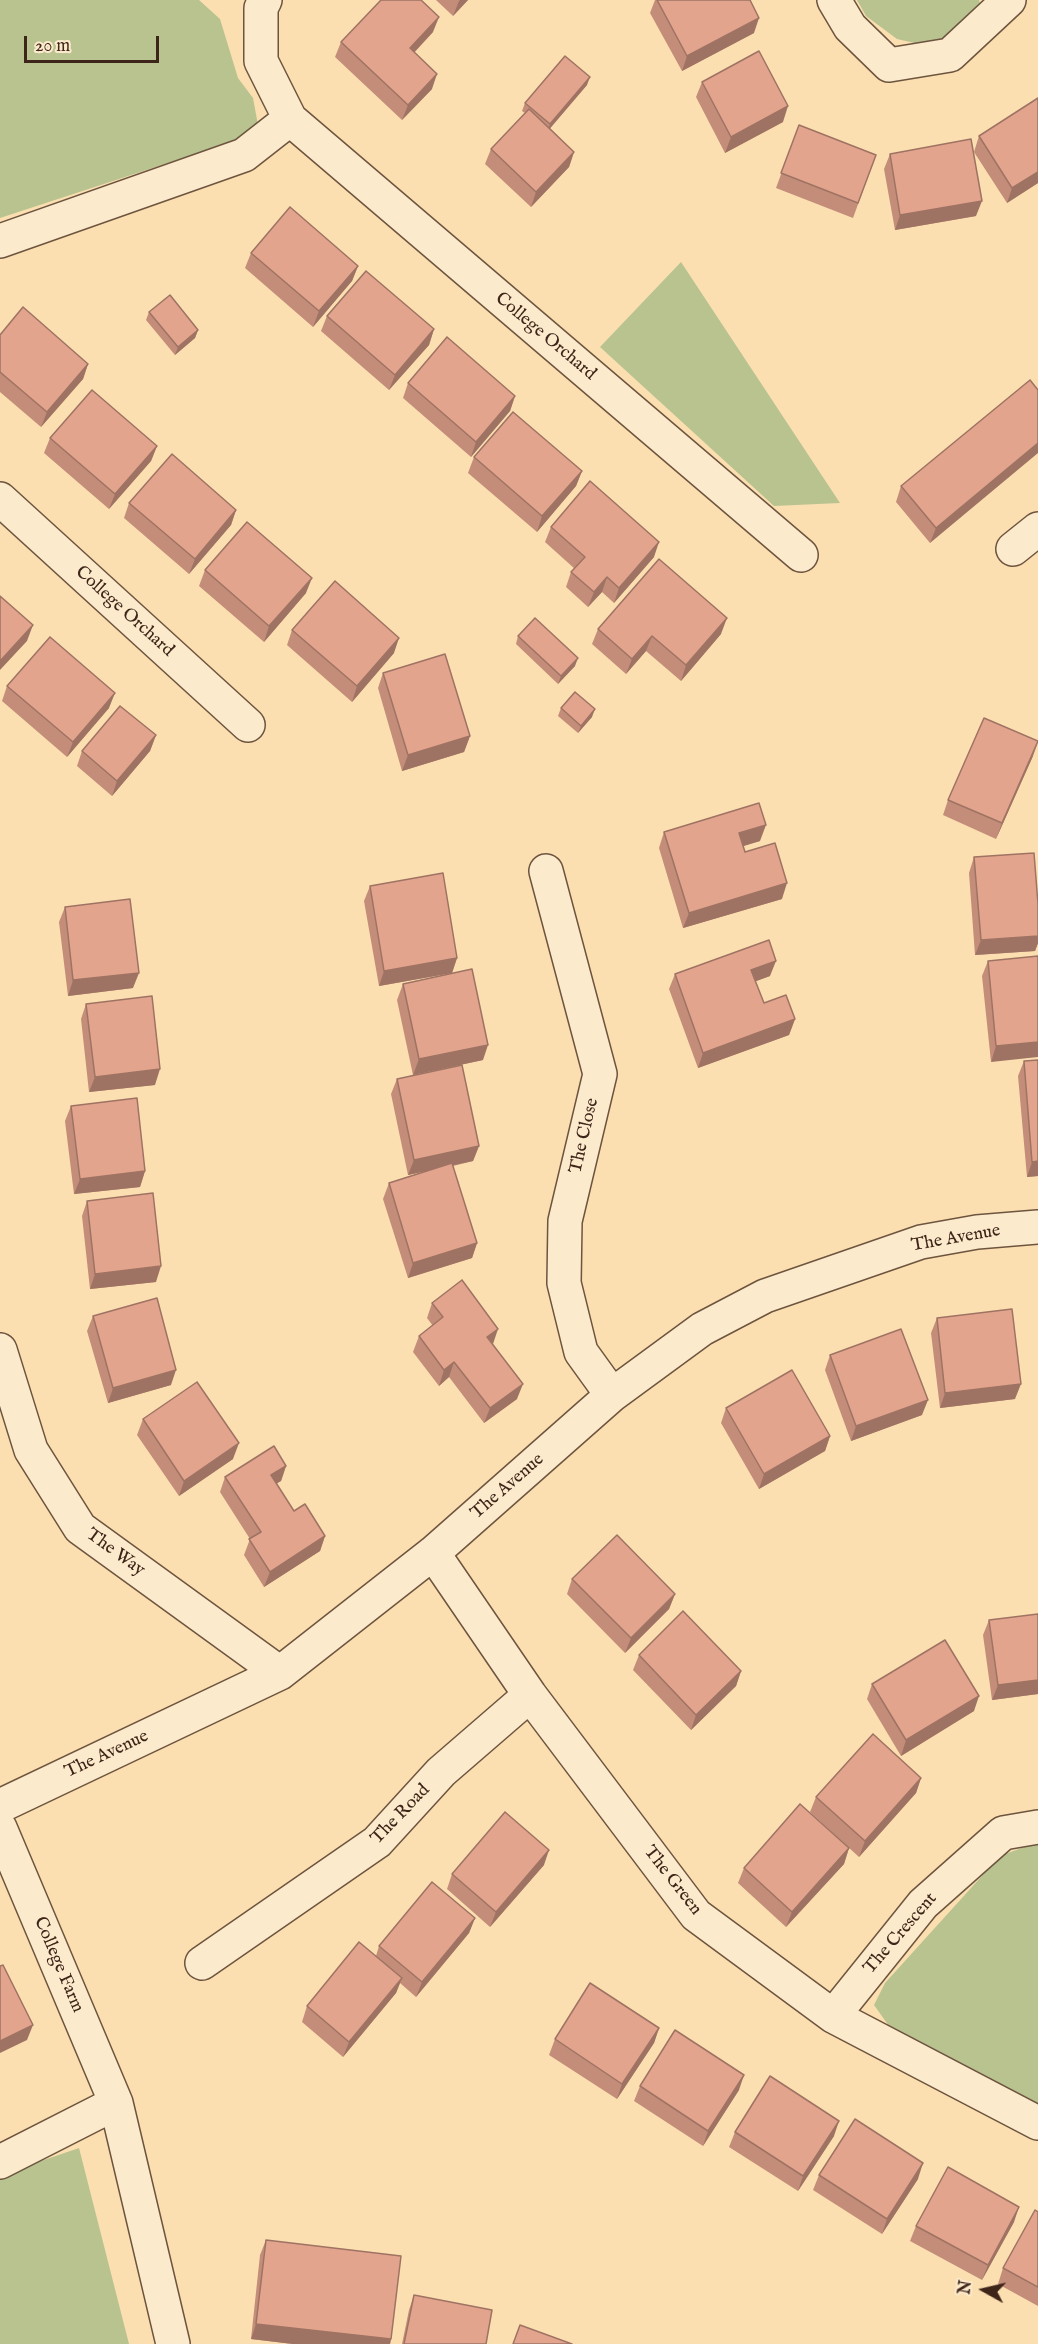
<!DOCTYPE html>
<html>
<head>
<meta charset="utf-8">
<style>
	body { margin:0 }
	#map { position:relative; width:1038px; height:2344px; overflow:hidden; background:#fbdfb0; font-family:"IM FELL English",serif }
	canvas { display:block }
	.north { position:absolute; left:954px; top:2260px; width:60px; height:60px; -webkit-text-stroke:4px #fceacc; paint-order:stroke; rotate:278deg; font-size:16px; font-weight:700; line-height:24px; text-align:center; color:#3e2519 }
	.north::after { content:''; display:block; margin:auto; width:21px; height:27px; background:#3e2519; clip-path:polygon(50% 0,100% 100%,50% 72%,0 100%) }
	.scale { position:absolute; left:24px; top:36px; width:135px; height:27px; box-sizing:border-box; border:3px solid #3e2519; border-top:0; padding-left:8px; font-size:18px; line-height:21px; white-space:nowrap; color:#3e2519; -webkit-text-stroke:4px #fceacc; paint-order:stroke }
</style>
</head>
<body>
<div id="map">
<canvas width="1038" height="2344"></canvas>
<div class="north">N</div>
<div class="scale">20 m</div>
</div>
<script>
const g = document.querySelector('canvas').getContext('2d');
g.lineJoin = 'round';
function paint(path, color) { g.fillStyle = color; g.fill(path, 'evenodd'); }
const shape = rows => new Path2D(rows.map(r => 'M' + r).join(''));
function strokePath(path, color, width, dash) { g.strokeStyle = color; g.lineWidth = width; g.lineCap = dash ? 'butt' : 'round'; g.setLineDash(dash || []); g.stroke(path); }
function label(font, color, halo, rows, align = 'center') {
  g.font = font + ' "IM FELL English",serif'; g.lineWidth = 6; g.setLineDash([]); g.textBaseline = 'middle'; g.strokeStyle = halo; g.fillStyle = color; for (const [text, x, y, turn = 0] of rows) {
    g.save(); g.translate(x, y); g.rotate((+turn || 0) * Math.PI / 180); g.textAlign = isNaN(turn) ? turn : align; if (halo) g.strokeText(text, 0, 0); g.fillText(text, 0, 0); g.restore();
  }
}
paint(shape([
	[0,0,199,0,220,19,238,78,253,98,258,125,235,141,0,218],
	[857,0,979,0,982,10,932,47,897,39,866,16],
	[681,262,840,503,774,506,600,347],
	[1035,1843,1038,1845,1038,2103,889,2026,874,2005,885,1983,1000,1856],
	[79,2148,129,2344,0,2344,0,2175]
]), '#b8c390');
const street = shape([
	[265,0,261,8,261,61,290,119,801,555],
	[834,0,850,27,889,65,950,55,1009,0],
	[0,241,244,155,290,119],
	[0,499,248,725],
	[1013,549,1038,529],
	[546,871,600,1074,565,1221,564,1283,581,1352,612,1395],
	[0,1350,31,1450,80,1528,280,1673],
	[433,1553,530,1695,696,1915,833,2016,1038,2123],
	[0,1806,280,1673,433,1553,612,1395,702,1329,765,1296,921,1242,977,1232,1038,1227],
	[0,1828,116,2103,173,2344],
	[202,1963,377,1842,441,1772,530,1695],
	[833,2016,923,1904,1003,1833,1038,1827],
	[0,2162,116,2103]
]);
strokePath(street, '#6d543f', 36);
strokePath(street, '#fceacc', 33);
paint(shape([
	[436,0,468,0,453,16],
	[655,0,750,0,754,33,682,71,650,13],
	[433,32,414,53,432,89,402,120,335,57,341,42],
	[702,82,783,122,725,153,696,97],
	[587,85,550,128,574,152,569,167,531,207,485,164,491,149,525,113,522,111,525,103],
	[799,125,876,155,853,218,776,188],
	[979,136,1038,183,1007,203,974,152],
	[890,154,976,216,895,230,884,169],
	[251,253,358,266,352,281,313,327,245,268],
	[149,312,198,330,195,338,175,355,146,320],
	[327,316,434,329,429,345,389,390,321,331],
	[0,335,88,364,83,379,41,427,0,392],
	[1030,380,930,543,896,502,901,486],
	[408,383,515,396,510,411,471,457,403,398],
	[50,438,157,446,151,461,109,509,44,453],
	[474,457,582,471,576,486,537,532,468,473],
	[129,503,236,510,231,525,189,574,124,518],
	[551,527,654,557,614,603,602,592,588,607,566,587,571,572,575,569,545,542],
	[205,570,306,593,264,642,199,586],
	[598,629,721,634,681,681,646,651,626,674,592,644],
	[292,630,394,653,352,702,287,645],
	[518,636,575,666,558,684,516,644],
	[383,673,470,736,464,752,402,771,378,688],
	[7,686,109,708,67,757,2,701],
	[561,708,592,717,578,733,558,716],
	[156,735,150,751,112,796,77,766,82,751],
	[1033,756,996,839,943,815,948,800],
	[664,832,760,841,743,846,745,852,782,899,683,928,659,848],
	[974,857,1038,904,1038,943,1035,951,975,955,969,873],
	[370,886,457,958,452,973,379,986,364,901],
	[65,907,133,988,68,996,59,922],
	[1038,956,991,1062,982,976,988,961],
	[675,974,770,976,755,981,764,1003,795,1019,789,1035,698,1068,669,989],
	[403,984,483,1060,413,1075,397,1000],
	[86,1004,155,1085,89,1092,81,1019],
	[1024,1061,1038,1176,1027,1177,1018,1076],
	[397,1079,479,1146,473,1161,453,1166,477,1243,472,1258,408,1278,383,1199,389,1183,426,1171,408,1175,391,1094],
	[71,1106,145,1171,140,1187,74,1194,65,1121],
	[87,1201,156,1282,90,1289,82,1216],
	[432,1303,493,1344,517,1399,484,1423,449,1377,439,1386,413,1352,419,1336,433,1326,427,1318],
	[93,1316,171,1385,108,1403,87,1331],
	[937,1318,1015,1399,940,1408,931,1333],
	[830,1355,922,1415,851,1441,825,1370],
	[726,1408,830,1436,825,1451,759,1489,721,1423],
	[143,1419,233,1459,179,1496,137,1435],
	[286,1466,281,1481,276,1483,294,1511,325,1536,320,1551,264,1587,244,1555,250,1539,220,1492,225,1477],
	[572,1579,675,1594,669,1609,625,1653,567,1594],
	[1038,1614,1038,1694,992,1700,983,1635,989,1620],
	[639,1655,741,1671,736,1686,691,1730,633,1670],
	[872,1684,974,1711,901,1756,867,1699],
	[921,1778,916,1793,859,1857,810,1812,816,1797],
	[849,1848,844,1864,786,1927,738,1883,744,1868],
	[544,1865,490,1927,447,1889,452,1874],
	[475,1918,469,1933,416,1997,400,1983,396,1993,343,2057,302,2022,307,2006,376,1956,379,1946],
	[659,2028,654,2043,617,2099,549,2055,555,2039],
	[640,2086,739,2090,703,2146,634,2101],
	[735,2132,834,2136,798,2191,729,2147],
	[819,2175,918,2179,882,2234,813,2190],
	[1038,2212,1038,2306,998,2284,1003,2268],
	[1014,2222,982,2280,910,2241,916,2226],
	[266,2240,391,2339,390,2344,293,2344,251,2339,260,2255],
	[414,2295,486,2344,402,2344,409,2310]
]), '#c38d79');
paint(shape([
	[460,0,468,0,453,16,459,1],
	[439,17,433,32,404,63,410,48],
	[759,18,754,33,682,71,687,56],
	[437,74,432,89,402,120,408,105],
	[590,77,587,85,547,132,550,124],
	[788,106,783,122,725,153,731,137],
	[574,152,569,167,531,207,536,192],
	[1038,172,1038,183,1007,203,1012,188],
	[982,201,976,216,895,230,900,215],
	[358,266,352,281,313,327,319,311],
	[434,329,429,345,389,390,395,375],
	[198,330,195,338,175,355,178,347],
	[88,364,83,379,41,427,47,412],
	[515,396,510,411,471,457,476,442],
	[1038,443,1038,453,930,543,936,528],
	[157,446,151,461,109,509,115,494],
	[582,471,576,486,537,532,542,516],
	[236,510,231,525,189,574,195,559],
	[659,542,654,557,614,603,619,588],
	[607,577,602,592,588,607,594,592],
	[312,578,306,593,264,642,269,626],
	[727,618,721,634,681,681,686,665],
	[33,625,27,641,0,670,0,661],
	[652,636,646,651,626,674,632,659],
	[399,638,394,653,352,702,357,686],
	[578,658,575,666,558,684,561,676],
	[115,693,109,708,67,757,73,742],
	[595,709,592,717,578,733,581,726],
	[156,735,150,751,112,796,117,781],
	[470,736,464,752,402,771,408,755],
	[1038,742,1033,756,996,839,1002,823],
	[766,825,760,841,734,849,739,833],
	[787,883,782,899,683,928,689,913],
	[1038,936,1038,943,1035,951,975,955,981,940],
	[457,958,452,973,379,986,384,971],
	[776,961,770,976,746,985,751,970],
	[139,973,133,988,68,996,73,980],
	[795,1019,789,1035,698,1068,703,1053],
	[1038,1042,1038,1057,991,1062,996,1046],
	[488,1045,483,1060,413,1075,419,1059],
	[160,1069,155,1085,89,1092,95,1077],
	[479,1146,473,1161,408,1175,414,1160],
	[1038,1161,1038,1176,1027,1177,1032,1162],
	[145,1171,140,1187,74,1194,80,1179],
	[477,1243,472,1258,408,1278,413,1263],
	[161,1266,156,1282,90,1289,95,1274],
	[498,1329,493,1344,487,1337],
	[454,1362,449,1377,439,1386,444,1370],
	[176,1370,171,1385,108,1403,113,1388],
	[523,1384,517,1399,484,1423,490,1408],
	[1021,1384,1015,1399,940,1408,945,1393],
	[928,1400,922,1415,851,1441,856,1426],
	[830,1436,825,1451,759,1489,764,1474],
	[239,1443,233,1459,179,1496,184,1481],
	[286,1466,281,1481,266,1490,271,1475],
	[325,1536,320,1551,264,1587,270,1572],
	[675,1594,669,1609,625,1653,631,1638],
	[741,1671,736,1686,691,1730,696,1715],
	[1038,1680,1038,1694,992,1700,998,1685],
	[979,1696,974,1711,901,1756,906,1740],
	[921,1778,916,1793,859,1857,865,1841],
	[849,1848,844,1864,786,1927,792,1912],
	[549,1850,544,1865,490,1927,496,1912],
	[475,1918,469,1933,416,1997,422,1982],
	[402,1978,396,1993,343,2057,349,2042],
	[33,2025,27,2040,0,2053,0,2041],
	[659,2028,654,2043,617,2099,622,2084],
	[744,2075,739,2090,703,2146,708,2131],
	[839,2121,834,2136,798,2191,803,2176],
	[923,2163,918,2179,882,2234,887,2219],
	[1019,2207,1014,2222,982,2280,988,2265],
	[256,2324,391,2339,390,2344,293,2344,251,2339]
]), '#9f7363');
const building = shape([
	[381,0,421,0,439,17,410,48,437,74,408,105,341,42,381,0],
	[657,0,750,0,759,18,687,56,657,0],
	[759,51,788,106,731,137,702,82,759,51],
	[565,56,590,77,550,124,525,103,565,56],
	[1038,98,1038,172,1012,188,979,136,1038,98],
	[529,109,574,152,536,192,491,149,529,109],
	[799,125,876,155,858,203,781,173,799,125],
	[971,139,982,201,900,215,890,154,971,139],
	[290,207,358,266,319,311,251,253,290,207],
	[366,271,434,329,395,375,327,316,366,271],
	[170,295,198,330,178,347,149,312,170,295],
	[23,307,88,364,47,412,0,372,0,335,23,307],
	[447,337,515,396,476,442,408,383,447,337],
	[1030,380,1038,390,1038,443,936,528,901,486,1030,380],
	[92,390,157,446,115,494,50,438,92,390],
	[513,412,582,471,542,516,474,457,513,412],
	[172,454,236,510,195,559,129,503,172,454],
	[590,481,659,542,619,588,607,577,594,592,571,572,585,557,551,527,590,481],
	[247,522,312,578,269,626,205,570,247,522],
	[659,559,727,618,686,665,652,636,632,659,598,629,659,559],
	[335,581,399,638,357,686,292,630,335,581],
	[0,596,33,625,0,661,0,596],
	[535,618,578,658,561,676,518,636,535,618],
	[50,637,115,693,73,742,7,686,50,637],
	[445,654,470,736,408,755,383,673,445,654],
	[575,692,595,709,581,726,561,708,575,692],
	[120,706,156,735,117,781,82,751,120,706],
	[984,718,1038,741,1002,823,948,800,984,718],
	[759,803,766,825,739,833,745,852,775,843,787,883,689,913,664,832,759,803],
	[1034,853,1038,904,1038,936,981,940,974,857,1034,853],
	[443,873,457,958,384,971,370,886,443,873],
	[130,899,139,973,73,980,65,907,130,899],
	[769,940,776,961,751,970,764,1003,786,995,795,1019,703,1053,675,974,769,940],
	[1038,956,1038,1042,996,1046,988,961,1038,956],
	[472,969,488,1045,419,1059,403,984,472,969],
	[152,996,160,1069,95,1077,86,1004,152,996],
	[1038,1060,1038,1161,1032,1162,1024,1061,1038,1060],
	[462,1065,479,1146,414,1160,397,1079,462,1065],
	[137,1098,145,1171,80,1179,71,1106,137,1098],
	[452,1163,477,1243,413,1263,389,1183,452,1163],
	[153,1193,161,1266,95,1274,87,1201,153,1193],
	[462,1280,498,1329,487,1337,523,1384,490,1408,454,1362,444,1370,419,1336,443,1317,432,1303,462,1280],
	[157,1298,176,1370,113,1388,93,1316,157,1298],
	[1012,1309,1021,1384,945,1393,937,1318,1012,1309],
	[901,1329,928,1400,856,1426,830,1355,901,1329],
	[792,1370,830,1436,764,1474,726,1408,792,1370],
	[197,1382,239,1443,184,1481,143,1419,197,1382],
	[274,1446,286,1466,271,1475,294,1511,305,1504,325,1536,270,1572,249,1539,261,1532,225,1477,274,1446],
	[617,1535,675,1594,631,1638,572,1579,617,1535],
	[683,1611,741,1671,696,1715,639,1655,683,1611],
	[1038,1614,1038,1680,998,1685,989,1620,1038,1614],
	[945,1640,979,1696,906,1740,872,1684,945,1640],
	[873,1734,921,1778,865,1841,816,1797,873,1734],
	[800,1804,849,1848,792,1912,744,1868,800,1804],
	[505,1812,549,1850,496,1912,452,1874,505,1812],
	[432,1882,475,1918,422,1982,379,1946,432,1882],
	[359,1942,402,1978,349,2042,307,2006,359,1942],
	[3,1965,33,2025,0,2041,0,1966,3,1965],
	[590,1983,659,2028,622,2084,555,2039,590,1983],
	[675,2030,744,2075,708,2131,640,2086,675,2030],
	[770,2076,839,2121,803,2176,735,2132,770,2076],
	[855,2119,923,2163,887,2219,819,2175,855,2119],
	[948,2167,1019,2207,988,2265,916,2226,948,2167],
	[1035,2210,1038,2212,1038,2287,1003,2268,1035,2210],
	[266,2240,401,2256,391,2339,256,2324,266,2240],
	[414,2295,492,2310,486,2344,404,2344,414,2295],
	[520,2325,572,2344,513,2344,520,2325]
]);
paint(building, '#e3a48d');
strokePath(building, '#9f7363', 1.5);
label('18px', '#3e2519', '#fceacc', [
	["College Orchard",545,337,40],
	["College Orchard",124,612,42],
	["The Close",585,1136,-77],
	["The Avenue",956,1239,-10],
	["The Avenue",508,1487,-41],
	["The Way",115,1553,36],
	["The Avenue",107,1755,-25],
	["The Road",401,1815,-46],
	["The Green",672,1881,52],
	["The Crescent",901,1934,-49],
	["College Farm",58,1965,67]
]);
</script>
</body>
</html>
